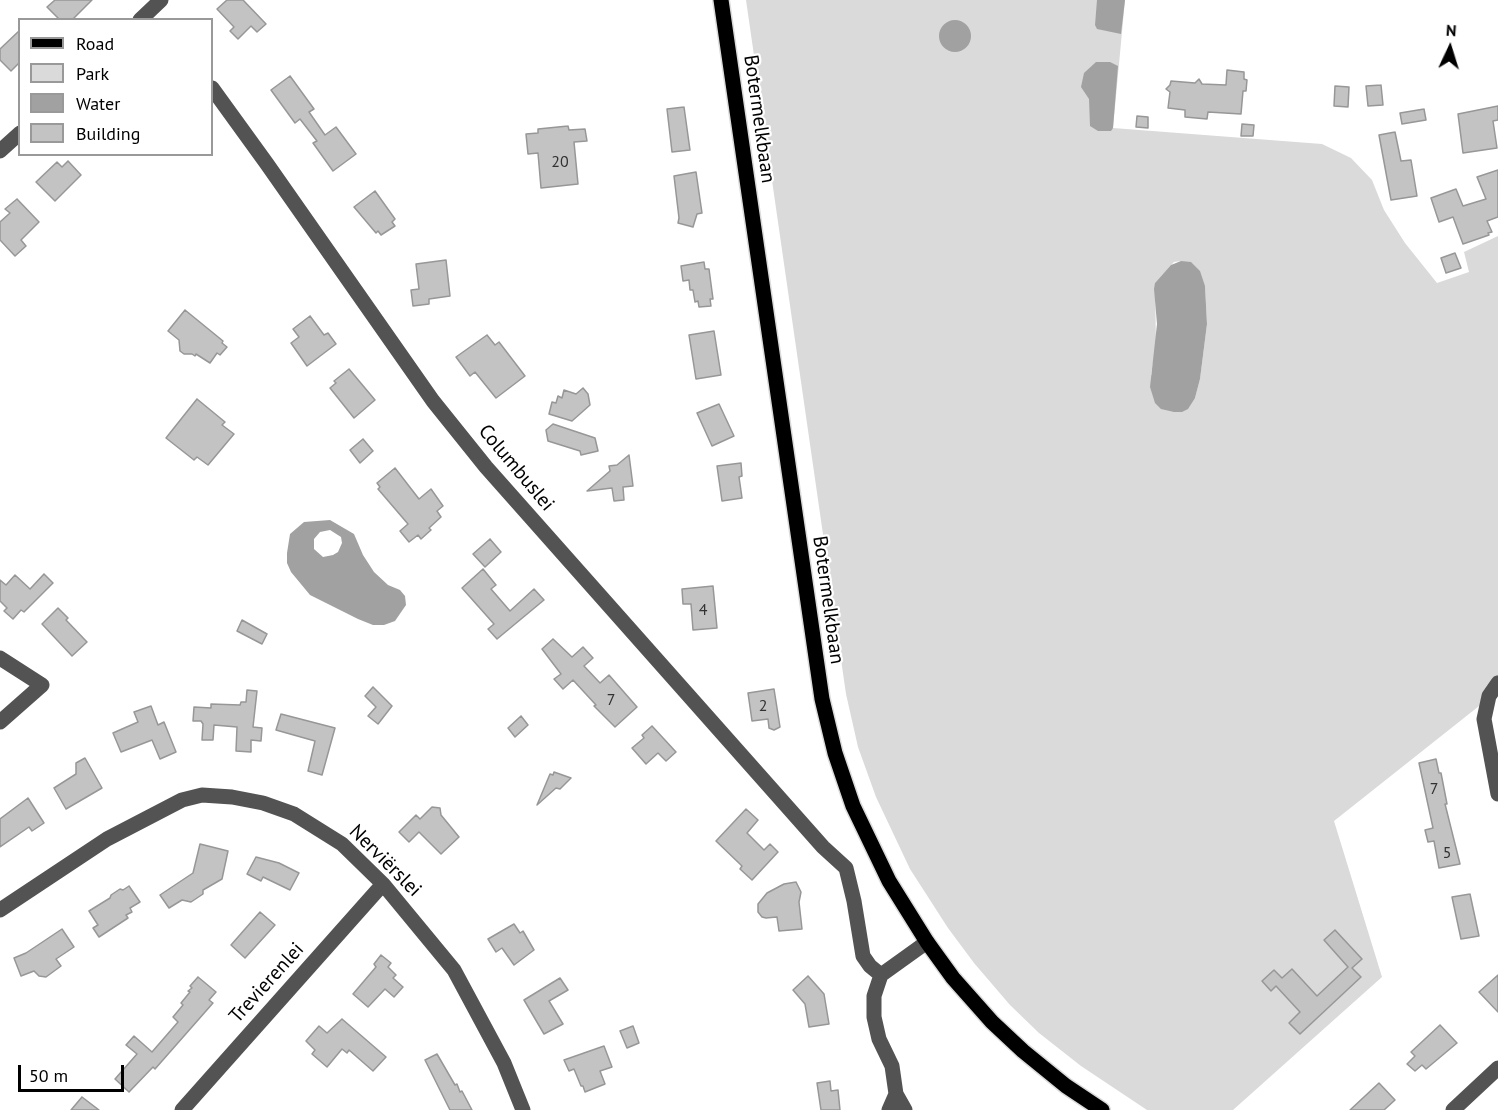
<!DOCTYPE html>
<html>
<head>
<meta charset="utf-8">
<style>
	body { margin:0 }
	#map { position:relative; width:1498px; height:1110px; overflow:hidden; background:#fff; font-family:"PT Sans",sans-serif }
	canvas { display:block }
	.legend { position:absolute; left:18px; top:18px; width:195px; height:138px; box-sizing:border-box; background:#fff; border:2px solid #999; margin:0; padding:8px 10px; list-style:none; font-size:18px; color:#000 }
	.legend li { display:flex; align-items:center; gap:12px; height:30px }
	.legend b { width:30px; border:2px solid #999 }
	.north { position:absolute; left:1420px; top:18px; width:60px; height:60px; -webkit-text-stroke:4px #fff; paint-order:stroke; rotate:4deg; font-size:16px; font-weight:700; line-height:24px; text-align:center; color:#000 }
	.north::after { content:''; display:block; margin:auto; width:21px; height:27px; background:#000; clip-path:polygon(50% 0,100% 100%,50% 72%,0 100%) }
	.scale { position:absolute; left:18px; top:1065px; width:106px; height:27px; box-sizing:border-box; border:3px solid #000; border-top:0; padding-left:8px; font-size:18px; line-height:21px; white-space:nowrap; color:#000; -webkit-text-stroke:4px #fff; paint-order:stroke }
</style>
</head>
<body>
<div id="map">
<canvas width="1498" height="1110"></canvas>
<ul class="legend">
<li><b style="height:8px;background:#000"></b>Road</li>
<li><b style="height:16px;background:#dadada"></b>Park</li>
<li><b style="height:16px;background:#a1a1a1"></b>Water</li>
<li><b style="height:16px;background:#c3c3c3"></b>Building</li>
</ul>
<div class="north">N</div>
<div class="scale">50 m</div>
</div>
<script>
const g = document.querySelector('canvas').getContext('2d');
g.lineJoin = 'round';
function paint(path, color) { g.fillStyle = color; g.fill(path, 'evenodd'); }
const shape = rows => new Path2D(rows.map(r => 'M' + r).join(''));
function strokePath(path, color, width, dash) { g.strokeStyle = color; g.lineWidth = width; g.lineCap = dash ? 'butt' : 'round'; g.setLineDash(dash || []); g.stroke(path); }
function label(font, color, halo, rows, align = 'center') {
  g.font = font + ' "PT Sans",sans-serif'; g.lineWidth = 4.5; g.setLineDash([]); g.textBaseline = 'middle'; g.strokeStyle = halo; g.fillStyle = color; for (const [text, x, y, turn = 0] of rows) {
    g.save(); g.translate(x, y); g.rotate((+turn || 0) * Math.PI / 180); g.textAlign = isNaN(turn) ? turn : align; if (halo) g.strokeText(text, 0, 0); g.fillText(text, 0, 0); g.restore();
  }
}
paint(shape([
	[746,0,1125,0,1113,128,1322,144,1351,158,1372,180,1384,210,1405,243,1437,283,1469,272,1464,252,1498,236,1498,691,1334,821,1382,977,1233,1110,1147,1110,1081,1066,1039,1033,1010,1005,974,963,948,928,910,869,876,797,858,747,846,694],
	[1181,261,1205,286,1207,324,1200,379,1195,398,1151,375,1156,344,1155,283,1174,262]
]), '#dadada');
paint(shape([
	[1097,0,1125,0,1121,34,1097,29,1095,25],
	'939 36a16 16 0 1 1 32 0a16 16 0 1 1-32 0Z',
	[1096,62,1110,62,1118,66,1113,128,1111,131,1098,131,1090,126,1089,99,1081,87,1084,73],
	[1181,261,1191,262,1200,271,1205,286,1207,324,1200,379,1195,398,1188,409,1182,412,1174,412,1161,409,1155,403,1150,387,1157,324,1154,289,1155,283,1171,265],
	[330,520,354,534,363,555,374,572,388,585,400,590,405,596,406,605,395,621,384,625,373,625,358,619,310,595,291,572,287,563,287,553,290,534,304,522],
	[330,530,341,537,342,543,338,552,333,555,323,557,314,549,314,539,320,532]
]), '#a1a1a1');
const building = shape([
	[55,0,92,0,72,20,60,20,47,7,55,0],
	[227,0,243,0,266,24,257,32,251,26,238,39,230,31,234,27,217,9,227,0],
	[20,30,20,62,11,71,0,60,0,49,20,30],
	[1227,70,1244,72,1244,79,1247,80,1246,91,1243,91,1241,114,1208,112,1207,119,1185,117,1185,110,1168,108,1170,92,1166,89,1170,85,1171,81,1195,83,1199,79,1202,84,1226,85,1227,70],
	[290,76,314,109,309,112,325,135,336,127,356,154,333,171,313,143,317,141,300,119,295,123,271,90,290,76],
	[1381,85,1383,105,1368,106,1366,86,1381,85],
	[1335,86,1349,87,1348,107,1334,106,1335,86],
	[1498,106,1498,120,1493,121,1497,148,1463,153,1458,114,1498,106],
	[684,107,690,150,672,152,667,109,684,107],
	[1424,109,1426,120,1402,124,1400,113,1424,109],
	[1137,116,1148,117,1148,128,1136,127,1137,116],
	[1242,124,1254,125,1253,136,1241,136,1242,124],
	[568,126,569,130,585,129,587,141,574,142,578,184,541,188,538,153,528,154,526,134,538,133,538,129,568,126],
	[1395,132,1401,161,1411,160,1417,196,1391,200,1379,135,1395,132],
	[68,161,81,175,55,201,36,182,57,162,62,167,68,161],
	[1498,170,1498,217,1487,221,1492,232,1488,233,1489,235,1463,244,1453,217,1439,222,1431,198,1456,189,1463,206,1486,199,1477,177,1498,170],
	[696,172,702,213,697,214,693,227,678,223,679,218,674,176,696,172],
	[375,191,395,219,392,222,395,226,381,235,378,231,376,233,354,207,375,191],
	[17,199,39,222,21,240,26,246,15,256,0,240,0,222,10,213,5,209,17,199],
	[1455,253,1461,268,1446,273,1441,258,1455,253],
	[446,260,450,296,429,299,429,304,413,306,411,290,419,289,416,264,446,260],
	[704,262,705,269,709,269,713,299,710,299,711,306,699,307,698,301,695,302,693,290,690,290,689,280,683,281,681,266,704,262],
	[185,310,223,341,222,343,227,347,220,355,217,353,210,363,196,354,195,356,192,354,184,354,180,351,179,340,168,331,185,310],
	[310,316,324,335,328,333,336,344,307,366,291,343,299,337,293,329,310,316],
	[714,331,721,375,696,379,689,335,714,331],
	[487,335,495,345,499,342,525,376,496,398,475,372,470,376,456,357,487,335],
	[349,369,375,400,354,418,330,388,336,383,334,381,349,369],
	[583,388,588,394,590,405,572,421,549,414,552,402,556,403,558,396,562,398,564,390,576,394,583,388],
	[197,399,225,422,222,425,234,434,208,465,197,457,194,460,166,438,197,399],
	[719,404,734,436,712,446,697,413,719,404],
	[553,424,595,438,598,451,581,455,580,451,548,441,546,430,553,424],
	[363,439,373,451,360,463,350,450,363,439],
	[629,455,633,486,623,487,624,500,614,501,612,488,587,491,610,471,609,466,617,465,629,455],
	[741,463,742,476,739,477,742,498,722,501,717,466,741,463],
	[395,468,419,499,431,489,443,506,437,511,441,517,429,528,431,530,421,539,418,535,409,542,400,531,408,524,378,489,380,487,377,483,395,468],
	[490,539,501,552,485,567,473,554,490,539],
	[483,569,496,585,491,589,510,611,534,589,544,600,497,639,488,629,494,624,462,588,483,569],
	[44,574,53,583,24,612,21,610,13,619,4,611,7,608,0,601,0,580,6,585,15,575,30,589,44,574],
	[713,586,717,628,693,630,691,604,683,604,682,589,713,586],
	[58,608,68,618,66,620,87,642,72,656,42,624,58,608],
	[242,620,267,634,262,644,237,631,242,620],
	[553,639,572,657,583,647,593,658,584,666,600,683,609,675,637,707,615,727,594,706,596,705,573,680,563,689,554,679,561,674,542,649,553,639],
	[373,687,392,706,378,724,368,716,376,707,365,696,373,687],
	[774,689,780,727,774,730,769,728,768,719,752,721,748,693,774,689],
	[247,690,257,691,253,727,262,728,261,741,251,740,251,752,236,751,237,727,214,725,213,740,202,740,203,724,201,721,193,721,194,707,211,708,211,704,240,705,241,702,246,702,247,690],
	[151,706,158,725,164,722,176,752,160,759,152,740,121,752,113,733,138,722,134,712,151,706],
	[281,714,335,728,322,775,308,771,315,741,276,730,281,714],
	[521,716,528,725,515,737,508,728,521,716],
	[652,726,676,752,666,761,658,753,646,764,632,748,644,738,642,735,652,726],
	[85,758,102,788,66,809,54,788,76,774,76,763,85,758],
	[1436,759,1439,773,1441,773,1447,804,1445,804,1460,864,1439,868,1434,841,1428,842,1425,830,1433,828,1419,763,1436,759],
	[554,772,571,778,560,789,556,788,537,805,550,774,553,775,554,772],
	[28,798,44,823,32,831,29,827,0,847,0,819,28,798],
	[432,807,440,808,441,815,459,837,441,854,419,832,409,842,399,832,416,815,420,819,432,807],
	[746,809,758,820,747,833,764,850,770,844,778,852,752,880,740,869,742,866,716,841,746,809],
	[200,844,228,851,222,879,203,890,203,894,191,902,182,900,169,908,160,895,193,873,200,844],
	[256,857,279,863,299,873,290,890,263,877,261,881,247,874,256,857],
	[796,882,801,892,799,902,802,929,779,931,777,917,766,918,762,917,758,912,758,904,767,893,784,884,796,882],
	[129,886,140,902,130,908,132,912,126,915,128,918,99,937,93,928,98,925,89,911,110,898,111,895,120,889,123,890,129,886],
	[1470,894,1479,936,1461,939,1452,897,1470,894],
	[260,912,275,925,245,958,231,945,260,912],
	[514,924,520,933,523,931,534,950,514,965,502,948,496,952,488,939,514,924],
	[62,929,74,947,56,959,61,966,46,977,39,976,34,971,21,976,14,958,26,953,62,929],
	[1335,930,1362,959,1352,968,1361,977,1300,1034,1289,1023,1300,1012,1276,986,1271,991,1262,981,1274,970,1282,978,1292,969,1317,996,1348,967,1324,940,1335,930],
	[381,955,391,963,388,967,396,975,393,978,403,987,394,997,385,989,368,1007,353,994,376,967,374,964,381,955],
	[1498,975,1498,1012,1479,992,1498,975],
	[808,976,824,994,829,1024,809,1027,805,1004,793,990,808,976],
	[198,977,216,992,209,1000,213,1003,155,1069,153,1067,129,1092,115,1079,137,1054,126,1045,134,1036,152,1052,178,1022,173,1017,183,1005,181,1003,190,992,188,991,192,988,190,986,198,977],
	[560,978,568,990,549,1001,563,1024,544,1034,524,1000,560,978],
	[342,1019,386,1057,373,1071,349,1050,347,1053,342,1049,327,1067,312,1054,315,1050,306,1041,319,1026,327,1033,342,1019],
	[1440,1025,1457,1043,1426,1069,1422,1065,1415,1071,1407,1064,1415,1056,1411,1052,1440,1025],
	[633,1026,639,1043,627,1048,620,1031,633,1026],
	[604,1046,612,1067,600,1071,605,1084,585,1092,583,1086,581,1086,574,1069,569,1071,564,1060,604,1046],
	[437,1054,455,1085,457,1084,460,1092,462,1091,472,1110,450,1110,425,1060,437,1054],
	[830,1081,831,1091,838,1090,840,1110,821,1110,817,1083,830,1081],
	[1379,1083,1395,1100,1384,1110,1350,1110,1379,1083],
	[82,1097,99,1110,71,1110,82,1097]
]);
paint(building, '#c3c3c3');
strokePath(building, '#979797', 1.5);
const major = shape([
	[721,0,822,699,835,753,853,806,889,881,927,942,953,978,992,1022,1023,1051,1066,1086,1102,1110]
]);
strokePath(major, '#dbdbdb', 18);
strokePath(shape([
	[140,20,161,0],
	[212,88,267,164,433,401,486,467,823,847,846,868,854,901,863,956,870,966,881,975],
	[0,151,20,133],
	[0,658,42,685,0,722],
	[1498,683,1489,696,1484,719,1498,794],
	[0,910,107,839,182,800,202,795,232,797,263,803,294,814,342,844,383,884,454,970,504,1063,523,1110],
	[896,1094,905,1110],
	[182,1110,383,884],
	[889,1110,896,1094,892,1066,879,1039,874,1017,874,996,881,975,927,942],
	[1453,1110,1498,1068]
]), '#535353', 15);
strokePath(major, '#000', 15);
label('16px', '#313131', null, [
	["20",560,162],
	["4",703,610],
	["7",611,700],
	["2",763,706],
	["7",1434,789],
	["5",1447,853]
]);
label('20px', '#000', '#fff', [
	["Botermelkbaan",759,119,82],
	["Columbuslei",516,468,50],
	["Botermelkbaan",828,600,82],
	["Nerviërslei",385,861,45],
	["Trevierenlei",267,983,-48]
]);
</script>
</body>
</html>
